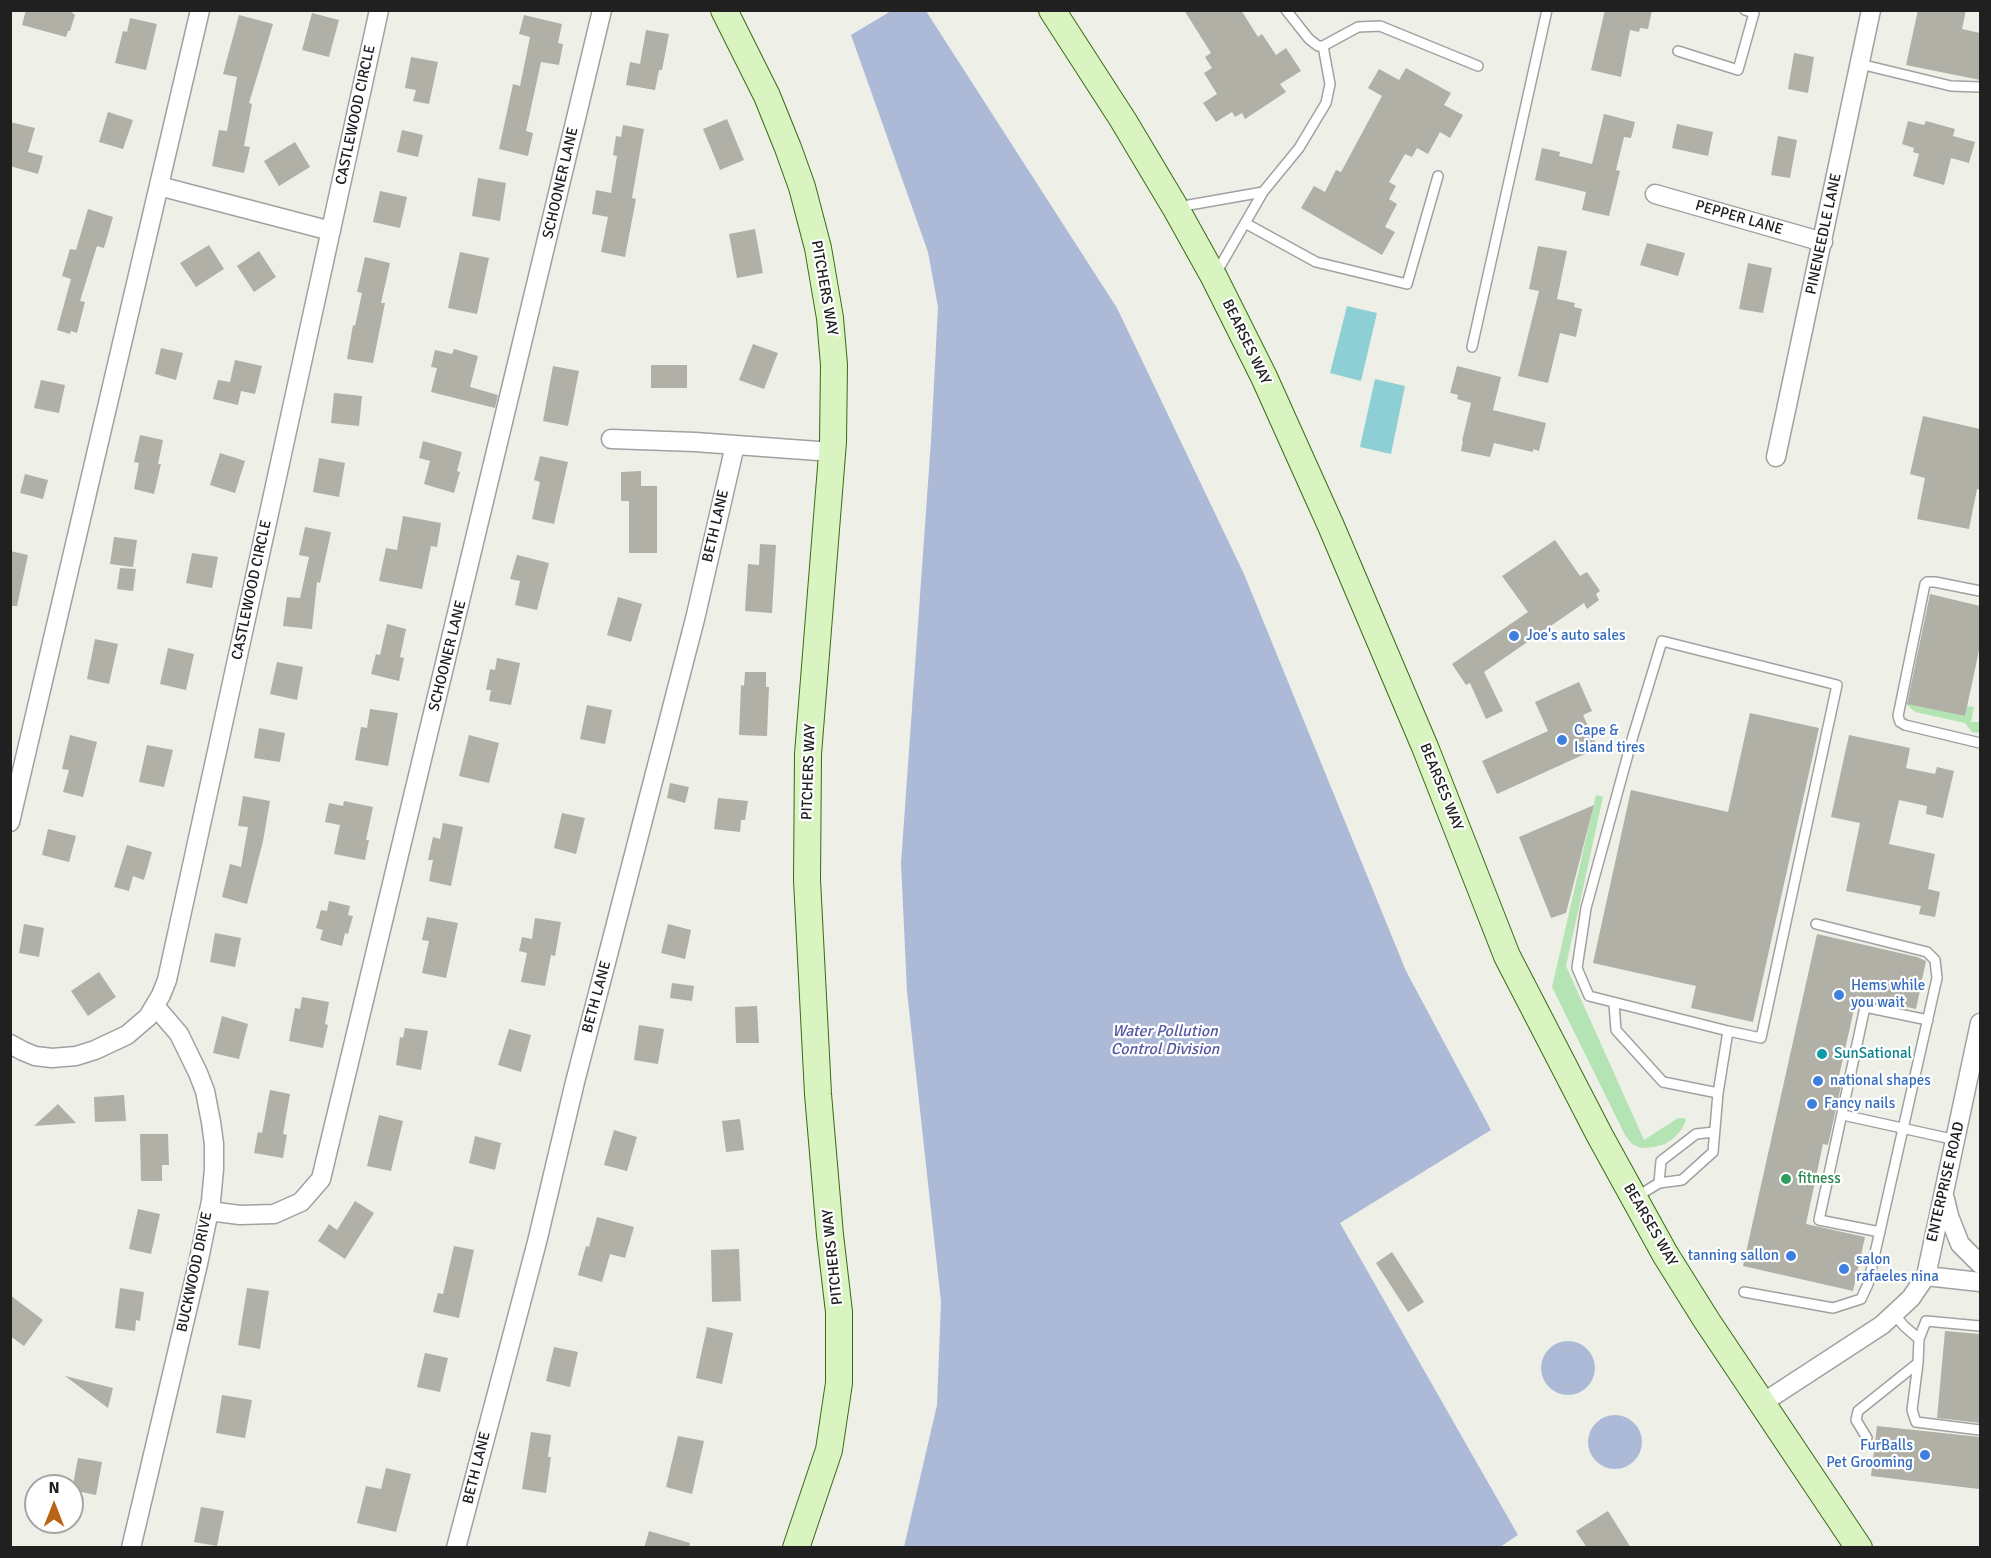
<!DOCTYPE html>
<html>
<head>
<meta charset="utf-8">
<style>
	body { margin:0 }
	#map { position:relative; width:1991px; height:1558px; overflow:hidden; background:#eeefe7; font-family:Signika,sans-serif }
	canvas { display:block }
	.frame { position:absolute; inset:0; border:12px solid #202020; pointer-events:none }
	.north { position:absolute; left:24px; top:1474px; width:60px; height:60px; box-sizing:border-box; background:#fff; border:2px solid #a6a6a6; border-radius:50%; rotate:0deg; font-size:16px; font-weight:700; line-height:24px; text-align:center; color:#202020 }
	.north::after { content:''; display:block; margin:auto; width:21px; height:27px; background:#b96316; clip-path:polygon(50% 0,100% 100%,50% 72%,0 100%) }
</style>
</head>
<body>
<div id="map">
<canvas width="1991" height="1558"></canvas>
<div class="frame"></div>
<div class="north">N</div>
</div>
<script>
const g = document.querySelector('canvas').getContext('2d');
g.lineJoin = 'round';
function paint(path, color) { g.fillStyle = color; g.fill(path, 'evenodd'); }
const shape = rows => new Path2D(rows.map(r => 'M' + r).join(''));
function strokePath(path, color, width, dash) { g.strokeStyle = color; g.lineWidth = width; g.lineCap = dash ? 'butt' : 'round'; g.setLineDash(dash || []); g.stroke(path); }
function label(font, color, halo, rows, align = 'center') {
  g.font = font + ' Signika,sans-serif'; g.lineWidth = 4.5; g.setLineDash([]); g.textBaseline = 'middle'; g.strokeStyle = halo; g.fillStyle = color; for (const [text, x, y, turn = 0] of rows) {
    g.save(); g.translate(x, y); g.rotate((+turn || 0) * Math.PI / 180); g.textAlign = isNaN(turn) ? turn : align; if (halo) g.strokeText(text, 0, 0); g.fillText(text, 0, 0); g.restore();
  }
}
paint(shape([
	[1905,703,1965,716,1967,706,1974,707,1971,722,1980,722,1980,733,1972,732,1965,723,1915,712],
	[1596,795,1603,797,1566,966,1644,1140,1678,1118,1684,1118,1686,1120,1682,1129,1674,1138,1665,1144,1654,1147,1641,1148,1632,1144,1625,1135,1552,987]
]), '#b4e4b3');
paint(shape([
	[1347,306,1377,313,1361,381,1330,373],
	[1375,379,1405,386,1391,454,1360,447]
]), '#8ecfd5');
paint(shape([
	[891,11,926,11,1117,308,1244,574,1406,971,1491,1130,1340,1223,1518,1535,1500,1547,904,1547,937,1405,941,1302,907,991,901,863,931,441,938,307,928,252,851,35],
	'1541 1368a27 27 0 1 1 54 0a27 27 0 1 1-54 0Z',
	'1588 1442a27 27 0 1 1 54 0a27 27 0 1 1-54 0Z'
]), '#acbad8');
paint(shape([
	[26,10,69,10,75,15,70,31,68,31,66,37,22,25],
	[1184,10,1241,10,1258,37,1262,34,1276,55,1286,48,1301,71,1280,84,1286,92,1245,119,1242,113,1235,117,1232,112,1216,122,1203,103,1217,94,1204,73,1212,68,1205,57,1211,53],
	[1605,10,1652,10,1648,29,1640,28,1639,32,1630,30,1621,77,1591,70],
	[1918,10,1966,10,1962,29,1980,33,1980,80,1906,65],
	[312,13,339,20,329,57,302,50],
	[239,15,273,24,249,103,252,104,244,146,250,147,244,173,212,166,219,130,227,131,237,77,223,74],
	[524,15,562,24,558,43,563,44,559,65,541,62,526,131,533,133,528,156,499,149,513,84,520,86,530,37,519,34],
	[130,18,157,24,146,70,115,63,123,31,127,32],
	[646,30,669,34,662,70,659,70,655,90,626,85,630,62,640,64],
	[1794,53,1814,57,1808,93,1788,89],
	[411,57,438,62,429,104,413,101,416,90,405,88],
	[1406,68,1451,93,1444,105,1463,115,1450,138,1440,132,1428,154,1417,148,1412,157,1405,154,1389,182,1396,186,1389,199,1397,204,1385,227,1395,232,1382,255,1301,208,1314,186,1325,192,1336,170,1341,172,1382,96,1368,88,1379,69,1399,80],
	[108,112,133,120,123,149,99,142],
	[1604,114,1635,122,1631,138,1624,137,1616,170,1620,171,1609,216,1582,210,1586,192,1535,180,1542,148,1560,152,1559,156,1592,164],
	[727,119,744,160,720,170,703,129],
	[1908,121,1924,125,1926,121,1955,129,1953,136,1975,142,1969,163,1951,158,1944,185,1913,176,1919,154,1913,152,1914,148,1902,144],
	[10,122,35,128,28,152,43,156,38,174,10,166],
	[1677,124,1713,132,1708,156,1672,148],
	[623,125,644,129,632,198,636,199,625,257,601,252,608,217,592,214,596,190,611,193,617,156,613,155,616,136,621,137],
	[402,130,423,135,418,157,397,152],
	[1778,136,1797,140,1790,178,1771,175],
	[295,142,310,167,279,186,264,161],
	[478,178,506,183,500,221,472,216],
	[380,191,407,197,400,228,373,222],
	[88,209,113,217,104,248,97,246,80,301,85,302,77,333,71,331,70,334,57,330,71,279,62,276,70,249,76,250],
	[755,229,763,273,737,278,729,234],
	[1647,243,1685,253,1678,276,1640,265],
	[209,245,224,269,196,287,180,263],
	[1538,246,1567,251,1557,299,1575,303,1574,307,1582,309,1576,337,1560,333,1548,383,1518,376,1539,291,1529,289],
	[259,251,276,277,254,292,237,266],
	[460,252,489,258,477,314,448,308],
	[365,257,390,263,381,303,385,303,373,363,347,359,353,325,355,326,362,293,357,292],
	[1748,263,1772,268,1763,313,1739,309],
	[753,344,778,353,764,389,739,380],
	[161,348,183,353,176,380,155,374],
	[454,349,478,356,470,387,498,395,495,408,431,392,437,368,431,367,435,350,452,354],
	[235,360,262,366,255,394,241,391,238,405,213,399,218,380,230,382],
	[651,365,687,365,687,388,651,388],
	[553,366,579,371,568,426,543,421],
	[1457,366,1501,377,1493,410,1546,423,1539,451,1533,449,1533,452,1494,443,1490,457,1461,451,1463,441,1462,441,1471,403,1457,399,1458,395,1450,393],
	[41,380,65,385,59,413,34,408],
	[334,393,362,396,359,426,331,423],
	[1923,416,1980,429,1980,490,1977,489,1969,529,1917,519,1925,478,1910,474],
	[140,435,163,440,158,464,161,464,154,494,134,489,139,463,134,462],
	[423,441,462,452,457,471,460,472,454,493,424,484,430,461,419,458],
	[220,453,245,461,235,493,210,485],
	[540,456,568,462,554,524,532,519,540,482,534,480],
	[319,458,345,463,339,497,313,492],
	[641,471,641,486,657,486,657,553,629,553,629,501,621,501,621,472],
	[25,474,48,480,43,499,20,493],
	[403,516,441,523,437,547,431,546,422,589,379,581,386,548,397,550],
	[305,527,331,532,320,583,317,582,312,629,283,626,287,597,300,598,309,557,299,555],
	[114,537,137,540,133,567,110,564],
	[1555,540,1580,576,1587,572,1600,591,1596,594,1599,600,1587,609,1584,603,1484,672,1503,711,1486,719,1470,683,1466,685,1452,664,1528,612,1502,576],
	[760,544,776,545,772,613,745,611,748,564,759,565],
	[10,551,28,555,17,606,10,606],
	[192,553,218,557,212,588,186,583],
	[517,555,549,563,537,610,515,605,520,581,510,579],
	[120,568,136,569,133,591,117,589],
	[1930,594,1980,606,1980,646,1965,716,1907,704],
	[618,597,642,604,631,642,607,635],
	[387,624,406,629,400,657,404,658,399,681,371,674,376,654,380,655],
	[95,639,118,644,109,684,87,679],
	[168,648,194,654,186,690,160,684],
	[497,658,520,663,511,705,489,701,491,690,486,690,490,669,495,670],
	[277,662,303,667,297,700,270,694],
	[745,672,766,672,766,687,769,687,767,736,739,735,741,685,744,686],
	[1579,682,1592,711,1583,715,1598,748,1497,794,1482,761,1548,731,1535,702],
	[587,705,612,710,605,744,580,739],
	[370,709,398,713,388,766,355,760,361,727,367,728],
	[1750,713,1819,728,1753,1022,1691,1008,1696,986,1593,963,1631,790,1728,812],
	[259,728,285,733,280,762,254,758],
	[70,735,97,742,83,797,63,792,69,770,62,769],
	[469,735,499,743,489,783,459,776],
	[1849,735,1910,748,1906,768,1935,774,1937,767,1954,771,1943,818,1926,814,1927,806,1899,800,1889,844,1935,854,1928,889,1940,892,1935,917,1919,914,1921,906,1846,891,1860,823,1831,817],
	[147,745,173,750,164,787,139,782],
	[670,783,689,787,685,803,667,798],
	[243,796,270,801,263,841,247,904,222,897,230,864,241,867,248,827,238,826],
	[718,798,748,801,745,820,741,820,740,832,714,829],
	[344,801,373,807,366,840,369,840,365,860,334,854,340,825,325,822,329,803,343,806],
	[1594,805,1566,913,1551,918,1519,837],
	[562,813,585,818,576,854,554,848],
	[443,823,463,827,451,886,429,881,433,860,428,860,433,837,440,839],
	[48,829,76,836,69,862,42,855],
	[127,845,152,852,144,880,133,876,129,891,114,887],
	[329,901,350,906,348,915,353,916,348,934,345,933,342,946,320,940,323,930,316,928,321,910,327,911],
	[427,917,458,923,446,978,422,973,429,941,422,940],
	[535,918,561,922,555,956,551,955,545,986,521,982,527,953,519,951,522,937,532,939],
	[24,924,44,928,39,957,19,953],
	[668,924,691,930,685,959,661,953],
	[215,933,241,938,235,967,210,962],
	[1817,934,1917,957,1926,961,1916,1009,1857,996,1839,1076,1843,1077,1828,1145,1823,1144,1806,1224,1865,1237,1853,1291,1743,1266],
	[99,972,116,997,88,1016,71,991],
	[672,983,694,986,692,1001,670,998],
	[302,997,329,1002,325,1024,328,1025,323,1048,289,1041,295,1008,300,1009],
	[757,1006,759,1043,736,1043,735,1007],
	[222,1016,248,1024,239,1059,213,1053],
	[639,1025,664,1029,658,1064,634,1060],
	[405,1028,428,1031,421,1070,396,1065,400,1037,403,1038],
	[509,1029,531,1035,521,1072,498,1065],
	[270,1090,290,1094,283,1134,287,1135,283,1158,254,1153,258,1132,262,1133],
	[124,1095,126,1121,95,1122,94,1097],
	[58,1104,76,1123,34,1126],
	[379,1115,403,1121,391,1171,367,1166],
	[740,1119,744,1150,726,1152,722,1121],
	[614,1130,637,1137,627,1171,604,1165],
	[140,1134,168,1134,169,1165,162,1165,162,1181,141,1181],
	[475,1136,501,1143,495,1170,469,1163],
	[355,1201,374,1213,345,1259,318,1241,329,1224,337,1230],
	[138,1209,160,1214,151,1254,129,1249],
	[597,1217,634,1227,625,1258,610,1254,602,1282,578,1275,586,1246,589,1247],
	[454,1246,474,1250,459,1318,433,1312,438,1293,443,1294],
	[739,1249,741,1301,712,1302,711,1250],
	[1392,1252,1424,1302,1408,1312,1376,1263],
	[120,1288,144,1292,140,1321,136,1320,135,1331,115,1328],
	[247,1288,269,1291,260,1349,238,1345],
	[10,1295,43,1320,24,1346,10,1336],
	[707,1327,733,1333,722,1384,696,1378],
	[1945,1331,1980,1334,1980,1423,1937,1418],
	[554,1347,578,1352,570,1387,546,1381],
	[425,1353,448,1358,440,1392,417,1387],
	[65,1376,113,1388,108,1408],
	[222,1395,252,1400,245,1438,216,1433],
	[1877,1426,1980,1437,1979,1489,1871,1476],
	[531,1432,551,1435,548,1457,551,1457,546,1493,522,1489],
	[678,1436,704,1441,692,1494,666,1487],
	[78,1458,102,1462,96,1495,72,1490],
	[386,1468,411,1474,396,1532,357,1523,366,1486,381,1489],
	[201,1507,224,1511,217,1546,194,1542],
	[1608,1511,1631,1548,1587,1548,1576,1531],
	[649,1531,690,1543,689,1548,644,1548]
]), '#b1b0a6');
const service = shape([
	[1286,10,1309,39,1318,46,1323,46,1358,27,1380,26,1478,66],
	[1678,51,1738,70,1754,13,1745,10],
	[1860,64,1951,86,1980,87],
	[1263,192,1299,148,1326,103,1330,84,1323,46],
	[1178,207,1263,192,1215,275],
	[1245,223,1316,262,1407,284,1438,176],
	[1472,347,1547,10],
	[1980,591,1935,582,1927,582,1925,584,1898,716,1900,722,1905,725,1980,743],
	[1614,1004,1616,1030,1663,1082,1718,1093],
	[1843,1115,1956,1140],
	[1659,1183,1661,1161,1696,1134,1714,1132],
	[1636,1197,1659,1183,1682,1180,1713,1152,1718,1093,1728,1031,1589,996,1577,968,1586,908,1633,736,1662,641,1837,685,1761,1038,1728,1031],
	[1880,1232,1819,1220,1865,1007,1928,1020],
	[1744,1292,1833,1308,1861,1299,1868,1284,1937,978,1935,960,1927,952,1816,924],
	[1894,1314,1904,1326,1919,1339,1918,1363,1912,1410,1916,1422,1980,1430],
	[1919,1339,1926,1321,1980,1326],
	[1867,1438,1856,1420,1858,1411,1918,1363]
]);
const minor = shape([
	[159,186,331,231],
	[1655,194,1823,242],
	[611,439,695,442,832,452],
	[1776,457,1871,10],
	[10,822,200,10],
	[10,1044,23,1051,35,1056,52,1058,76,1056,95,1050,127,1035,148,1017,161,995,167,980,379,10],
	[1945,1199,1949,1216,1960,1244,1980,1264],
	[209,1211,240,1215,274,1214,301,1202,321,1179,602,10],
	[1926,1276,1980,1282],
	[1761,1404,1882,1325,1911,1298,1926,1276,1980,1023],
	[131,1548,198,1264,211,1201,214,1169,214,1144,211,1122,205,1091,198,1073,179,1034,155,1006],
	[456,1548,537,1242,575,1082,695,619,735,445]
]);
const secondary = shape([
	[724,10,767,96,788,148,802,187,818,248,830,318,834,365,833,442,808,754,807,880,818,1094,830,1235,839,1312,839,1383,829,1450,796,1548],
	[1052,10,1123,120,1175,207,1214,277,1264,377,1331,526,1425,747,1507,956,1600,1136,1665,1254,1707,1321,1859,1548]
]);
strokePath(service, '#a1a1a1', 12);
strokePath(minor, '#a1a1a1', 21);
strokePath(secondary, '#376c11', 28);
strokePath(service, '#fff', 9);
strokePath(minor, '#fff', 18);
strokePath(secondary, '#d9f3c1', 26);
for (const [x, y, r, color] of [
	[1514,636,6,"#3f7fe0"],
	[1562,740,6,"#3f7fe0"],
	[1839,995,6,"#3f7fe0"],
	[1822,1054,6,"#0f9aa8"],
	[1818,1081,6,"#3f7fe0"],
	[1812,1104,6,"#3f7fe0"],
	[1786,1179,6,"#2e9e5b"],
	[1791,1256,6,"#3f7fe0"],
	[1844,1269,6,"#3f7fe0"],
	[1925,1455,6,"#3f7fe0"]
]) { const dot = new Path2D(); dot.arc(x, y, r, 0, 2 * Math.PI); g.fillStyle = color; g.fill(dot); strokePath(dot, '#fff', 2); }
label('15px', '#202020', '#fff', [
	["CASTLEWOOD CIRCLE",356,115,-78],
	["SCHOONER LANE",561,183,-77],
	["PEPPER LANE",1739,218,16],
	["PINENEEDLE LANE",1824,234,-78],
	["PITCHERS WAY",824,288,80],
	["BEARSES WAY",1246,342,64],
	["BETH LANE",716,526,-77],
	["CASTLEWOOD CIRCLE",252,590,-78],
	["SCHOONER LANE",448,656,-76],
	["PITCHERS WAY",809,772,-88],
	["BEARSES WAY",1441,787,68],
	["BETH LANE",597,997,-75],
	["ENTERPRISE ROAD",1946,1182,-77],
	["BEARSES WAY",1650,1225,60],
	["PITCHERS WAY",833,1257,-96],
	["BUCKWOOD DRIVE",195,1272,-78],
	["BETH LANE",477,1468,-76]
]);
label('15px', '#366cbe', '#fff', [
	["Joe's auto sales",1526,636],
	["Cape &",1574,731],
	["Island tires",1574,748],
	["Hems while",1851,986],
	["you wait",1851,1003],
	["national shapes",1830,1081],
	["Fancy nails",1824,1104],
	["tanning sallon",1779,1256,"right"],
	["salon",1856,1260],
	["rafaeles nina",1856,1277],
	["FurBalls",1913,1446,"right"],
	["Pet Grooming",1913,1463,"right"]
], 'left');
label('15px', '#0d838f', '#fff', [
	["SunSational",1834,1054]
], 'left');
label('15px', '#27864d', '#fff', [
	["fitness",1798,1179]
], 'left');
label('italic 16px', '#5658a5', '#fff', [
	["Water Pollution",1165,1032],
	["Control Division",1165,1050]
]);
</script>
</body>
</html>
